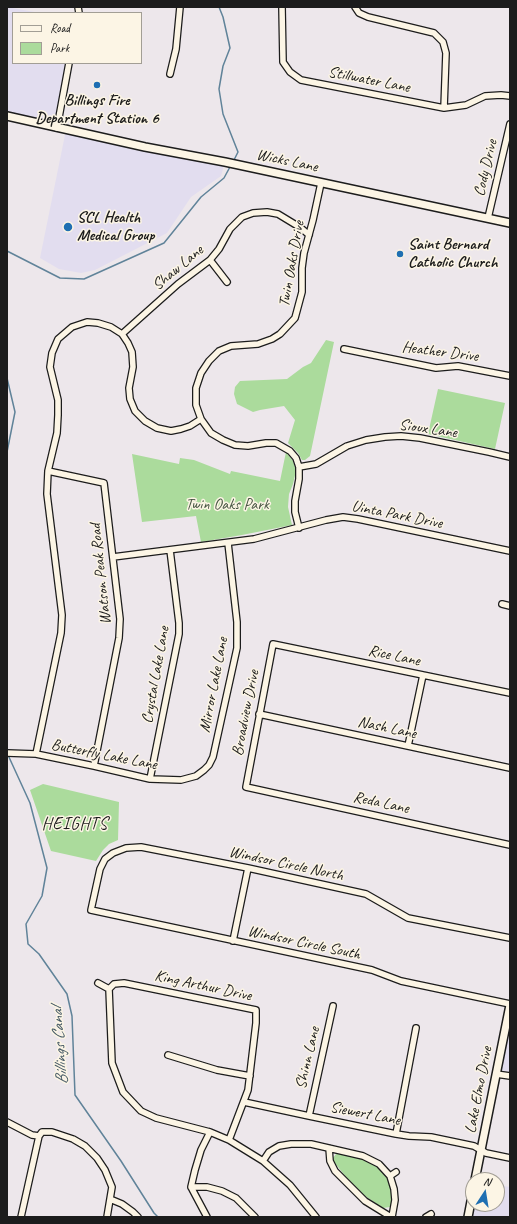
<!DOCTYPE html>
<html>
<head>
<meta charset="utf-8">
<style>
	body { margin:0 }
	#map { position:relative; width:517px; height:1224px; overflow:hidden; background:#ede7eb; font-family:Caveat,sans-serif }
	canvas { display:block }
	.frame { position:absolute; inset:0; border:8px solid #1c1c1c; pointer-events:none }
	.legend { position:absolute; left:12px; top:12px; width:130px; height:52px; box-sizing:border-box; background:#fcf5e5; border:1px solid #a29e95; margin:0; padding:5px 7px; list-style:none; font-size:12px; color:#1c1c1c }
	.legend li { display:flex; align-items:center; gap:8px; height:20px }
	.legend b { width:20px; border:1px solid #a29e95 }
	.north { position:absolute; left:465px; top:1172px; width:40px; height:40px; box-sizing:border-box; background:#fcf5e5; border:1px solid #a29e95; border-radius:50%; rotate:12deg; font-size:11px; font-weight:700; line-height:16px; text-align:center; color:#1c1c1c }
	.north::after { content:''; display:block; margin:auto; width:14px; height:18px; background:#1f6fb2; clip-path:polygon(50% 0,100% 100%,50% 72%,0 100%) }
</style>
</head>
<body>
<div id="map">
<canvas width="517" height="1224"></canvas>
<div class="frame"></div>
<ul class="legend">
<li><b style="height:5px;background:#fcf5e5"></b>Road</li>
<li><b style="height:11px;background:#abdb9c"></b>Park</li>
</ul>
<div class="north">N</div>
</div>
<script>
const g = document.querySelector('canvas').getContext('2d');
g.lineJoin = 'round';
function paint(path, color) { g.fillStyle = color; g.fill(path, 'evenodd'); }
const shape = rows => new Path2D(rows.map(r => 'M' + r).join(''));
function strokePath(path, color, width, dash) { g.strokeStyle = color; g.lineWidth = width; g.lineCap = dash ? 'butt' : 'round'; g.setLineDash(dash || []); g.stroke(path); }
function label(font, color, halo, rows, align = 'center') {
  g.font = font + ' Caveat,sans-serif'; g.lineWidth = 3; g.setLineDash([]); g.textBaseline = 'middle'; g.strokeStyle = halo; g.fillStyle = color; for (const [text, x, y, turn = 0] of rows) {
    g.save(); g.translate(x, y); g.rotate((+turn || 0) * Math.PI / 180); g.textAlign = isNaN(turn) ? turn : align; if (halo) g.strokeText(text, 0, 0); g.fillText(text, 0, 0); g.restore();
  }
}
paint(shape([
	[7,7,40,13,13,13,13,63,69,63,57,128,7,116],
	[66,130,225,162,221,176,191,197,167,233,95,270,81,273,59,269,40,258],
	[504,1037,510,1038,510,1076,496,1074],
	[497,1185,510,1187,510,1217,468,1217,473,1204,497,1204]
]), '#e2ddef');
paint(shape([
	[326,340,334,342,310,456,305,460,302,460,298,453,288,443,295,420,284,406,260,410,253,412,237,404,234,394,235,387,240,381,287,379,303,367,311,363],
	[438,389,505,403,495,449,428,434],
	[286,452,293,461,296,471,293,484,289,494,288,507,292,525,242,535,201,542,196,516,142,522,132,454,179,464,180,458,194,460,230,474,231,471,280,481],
	[43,784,119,802,118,840,109,844,103,850,96,861,51,851,30,790],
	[339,1153,362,1158,375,1163,389,1178,393,1196,392,1204,390,1207,383,1208,365,1196,346,1177,334,1162,333,1158,336,1154]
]), '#abdb9c');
strokePath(shape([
	[219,7,223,17,230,48,223,66,219,89,223,114,238,152,233,162],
	[7,251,60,278,84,279,164,243,201,197,224,178,231,165],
	[7,378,15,412,7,452],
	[8,755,30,803,47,868,42,896,26,924,28,944,39,954,67,994,72,1016,75,1095,121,1161,154,1213,158,1217]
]), '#608399', 1.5);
const minor = shape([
	[78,7,79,13],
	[282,7,283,62,290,72,301,80,444,108,466,105,485,96,501,95,510,96],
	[355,7,359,13,368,17,434,33,443,42,446,53,444,108],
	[170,74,176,49,180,7],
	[57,128,69,63],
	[488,218,510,124],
	[210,260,227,282],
	[122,334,178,284,210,260,219,249,230,229,242,217,253,213,267,212,278,214,301,228,309,235],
	[344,349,436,368,458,366,510,376],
	[299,467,316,464,347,446,366,440,385,437,401,436,420,438,489,452,510,457],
	[299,528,295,512,295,501,299,479,299,467,296,458,290,451,276,443,266,443,248,446,235,445,223,440,211,433,201,419,196,405,196,388,201,373,209,361,219,351,231,346,258,344,272,339,280,334,295,318,302,292,302,268,304,253,313,220,321,183],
	[113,557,254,539,326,520,343,517,358,519,510,551],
	[502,604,510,606],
	[510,693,273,644,246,787,510,845],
	[259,714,510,768],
	[408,746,423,675],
	[7,753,36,754,94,766,150,779,181,780,196,776,204,770,209,765,213,757,237,648,237,622,228,543],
	[36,754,61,633,62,615,47,494,48,471],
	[94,766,119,638,120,619,104,483,48,471,57,433,58,415,58,400,50,367,52,353,58,339,72,327,87,322,98,323,111,327,122,334,128,343,132,352,133,367,129,388,130,399,135,411,145,421,157,428,171,431,181,429,190,426,201,419],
	[150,779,179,634,179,623,170,550],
	[510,938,408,918,366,894,248,868,141,847,126,848,113,853,105,859,100,869,91,910,372,970,401,981,510,1004],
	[233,941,248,868],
	[98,983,109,989],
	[109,989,112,1063,123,1092,141,1111,156,1118,210,1132,229,1140,263,1161,290,1185,316,1217],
	[109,989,114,984,124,983,256,1010,256,1023,248,1090,229,1140],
	[168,1055,217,1070,250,1076],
	[496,1074,510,1076],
	[244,1102,309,1116,396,1134,409,1136,431,1137,474,1146,486,1153,510,1158],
	[309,1116,333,1006],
	[7,1122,32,1135,39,1136],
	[396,1134,416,1028],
	[329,1148,330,1161,335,1171,365,1201,391,1217],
	[263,1161,269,1152,279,1146,291,1144,311,1144,363,1156,379,1164,390,1176,394,1189,395,1200,392,1217],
	[390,1176,396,1172],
	[191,1187,207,1187,222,1191,236,1198,255,1217],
	[110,1199,122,1204,133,1212,138,1217],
	[21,1217,39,1136,42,1132,52,1132,73,1139,85,1146,97,1158,105,1170,112,1187,107,1217],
	[207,1217,191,1187,195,1170,201,1150,210,1132],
	[426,1217,431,1214]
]);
const major = shape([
	[7,116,145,147,225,162,510,223],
	[475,1180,510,1005],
	[468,1217,473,1191]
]);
strokePath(minor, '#1c1c1c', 8);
strokePath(major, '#1c1c1c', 10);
strokePath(minor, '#fcf5e5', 5.5);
strokePath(major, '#fcf5e5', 7);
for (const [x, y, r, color] of [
	[97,85,4,"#1f6fb2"],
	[68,227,5,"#1f6fb2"],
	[400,254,4,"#1f6fb2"]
]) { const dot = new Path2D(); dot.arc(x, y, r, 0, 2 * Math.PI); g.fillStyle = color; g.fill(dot); strokePath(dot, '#fcf5e5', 1.5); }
label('16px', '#1c1c1c', '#fcf5e5', [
	["Stillwater Lane",369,80,11],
	["Wicks Lane",287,161,12],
	["Cody Drive",486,168,-77],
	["Twin Oaks Drive",292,264,-80],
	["Shaw Lane",178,268,-40],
	["Heather Drive",440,352,7],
	["Sioux Lane",428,429,8],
	["Uinta Park Drive",397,515,11],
	["Watson Peak Road",101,574,-96],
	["Rice Lane",394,656,12],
	["Crystal Lake Lane",156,675,-80],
	["Mirror Lake Lane",214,685,-79],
	["Broadview Drive",246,713,-79],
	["Nash Lane",387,728,12],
	["Butterfly Lake Lane",104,755,11],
	["Reda Lane",381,803,12],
	["Windsor Circle North",286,864,12],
	["Windsor Circle South",304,943,12],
	["King Arthur Drive",203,986,12],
	["Shinn Lane",308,1058,-77],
	["Lake Elmo Drive",479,1090,-79],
	["Siewert Lane",365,1114,11]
]);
label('bold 16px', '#1c1c1c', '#fcf5e5', [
	["Billings Fire",97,101,"center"],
	["Department Station 6",97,119,"center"],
	["SCL Health",77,218],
	["Medical Group",77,236],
	["Saint Bernard",408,245],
	["Catholic Church",408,263]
], 'left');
label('16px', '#475542', '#fcf5e5', [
	["Twin Oaks Park",227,505]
]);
g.letterSpacing = '1px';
label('17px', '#1c1c1c', '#fcf5e5', [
	["HEIGHTS",75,825]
]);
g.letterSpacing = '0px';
label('italic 17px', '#445865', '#fcf5e5', [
	["Billings Canal",60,1046,-94]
]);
</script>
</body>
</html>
